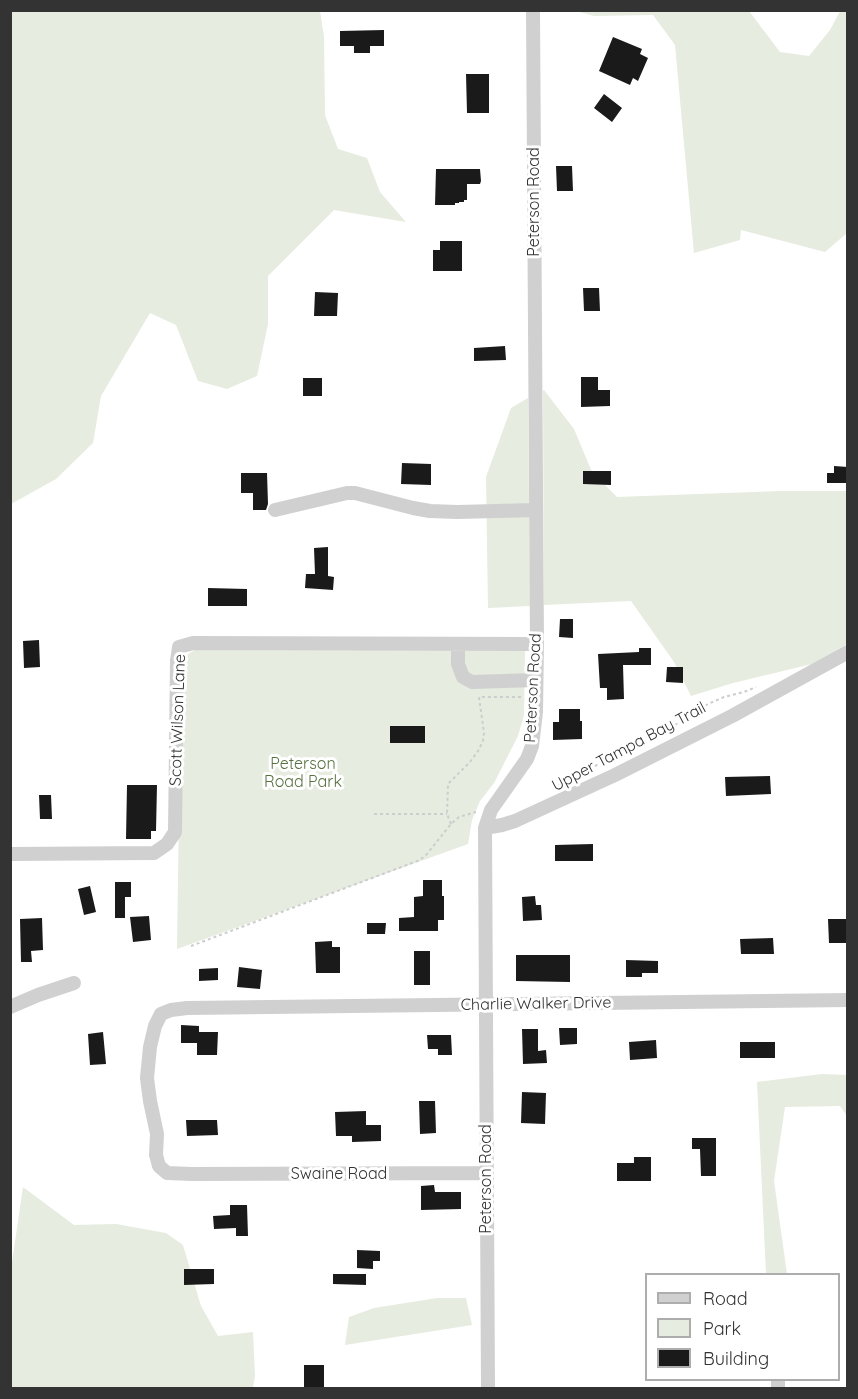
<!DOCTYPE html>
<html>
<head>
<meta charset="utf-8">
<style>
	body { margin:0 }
	#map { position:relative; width:858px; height:1399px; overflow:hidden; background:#fff; font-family:Quicksand,sans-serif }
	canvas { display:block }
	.frame { position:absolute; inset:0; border:12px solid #333; pointer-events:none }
	.legend { position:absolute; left:645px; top:1273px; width:195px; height:108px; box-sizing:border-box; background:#fff; border:2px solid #adadad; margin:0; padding:8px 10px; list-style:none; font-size:18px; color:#333 }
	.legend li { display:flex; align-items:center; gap:12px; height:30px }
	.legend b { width:30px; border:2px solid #adadad }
</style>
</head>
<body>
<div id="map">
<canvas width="858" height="1399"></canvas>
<div class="frame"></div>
<ul class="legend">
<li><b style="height:8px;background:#d0d0d0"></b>Road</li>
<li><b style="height:16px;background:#e6ecdf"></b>Park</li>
<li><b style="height:16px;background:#1a1a1a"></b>Building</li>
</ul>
</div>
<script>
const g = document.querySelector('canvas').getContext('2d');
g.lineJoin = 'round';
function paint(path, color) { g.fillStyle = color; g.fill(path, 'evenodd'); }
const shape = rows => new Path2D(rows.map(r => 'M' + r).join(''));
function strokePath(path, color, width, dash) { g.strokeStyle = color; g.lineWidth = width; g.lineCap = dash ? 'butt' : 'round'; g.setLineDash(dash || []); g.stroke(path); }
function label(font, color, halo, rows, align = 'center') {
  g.font = font + ' Quicksand,sans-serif'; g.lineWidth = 6; g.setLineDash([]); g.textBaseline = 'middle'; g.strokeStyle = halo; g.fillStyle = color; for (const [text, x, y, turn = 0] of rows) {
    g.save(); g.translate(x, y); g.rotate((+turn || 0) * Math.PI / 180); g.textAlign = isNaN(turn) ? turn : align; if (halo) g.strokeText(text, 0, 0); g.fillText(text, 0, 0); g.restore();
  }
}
paint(shape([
	[11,10,320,11,324,37,325,115,338,149,367,158,380,192,406,222,334,210,268,276,268,324,257,376,227,389,198,381,176,325,150,313,101,396,93,443,56,479,11,504],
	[576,11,749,11,780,52,809,56,830,30,840,11,847,11,847,233,825,252,741,230,740,240,694,253,675,45,653,15,594,16],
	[544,390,574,429,592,472,617,497,781,491,847,491,847,644,812,664,733,683,691,696,674,662,631,601,544,605,543,391],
	[528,398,530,606,488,608,486,477,511,408],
	[525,649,524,715,518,736,494,783,480,801,472,820,468,844,177,949,181,667,188,654,195,650],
	[822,1074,847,1075,847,1116,840,1106,785,1107,774,1181,787,1274,766,1274,757,1082],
	[23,1187,74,1225,116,1224,166,1233,183,1245,201,1306,218,1336,253,1332,255,1376,253,1388,12,1388,12,1378,10,1365,11,1269],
	[437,1298,466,1298,472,1325,345,1345,349,1317,374,1308]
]), '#e6ecdf');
paint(shape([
	[384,30,384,46,370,46,370,53,354,53,354,46,340,46,340,31],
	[613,37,642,49,640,54,648,58,638,81,633,78,630,85,599,71],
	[466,74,489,74,489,113,467,113],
	[604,94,622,108,612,122,594,108],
	[556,166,572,166,573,191,557,191],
	[436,169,480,169,481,181,480,184,467,184,467,200,464,200,464,202,459,202,459,203,455,203,455,205,435,205],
	[440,241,462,241,462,271,433,271,433,250,440,250],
	[583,288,599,288,600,311,584,311],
	[315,292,338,293,337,316,314,316],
	[505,346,506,360,474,361,474,348],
	[581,377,598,377,598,390,610,390,610,406,581,407],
	[303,378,322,378,322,396,303,396],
	[402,463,431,464,431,485,401,484],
	[834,466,848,467,848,483,827,483,827,473,834,473],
	[583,471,611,471,611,485,583,484],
	[241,473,267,473,268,504,266,510,253,510,253,493,241,493],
	[328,547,328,576,334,577,333,590,305,588,306,574,315,574,314,548],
	[208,588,247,589,247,606,208,606],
	[560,619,573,619,573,638,559,637],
	[39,640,40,667,24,668,23,641],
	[639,648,651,648,651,665,623,665,624,699,607,700,607,688,600,688,598,654,639,652],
	[667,667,683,667,683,683,666,682],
	[559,709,580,709,580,721,582,721,582,739,553,740,553,722,559,722],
	[390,726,425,726,425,743,390,743],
	[770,776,771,794,726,796,725,777],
	[127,785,157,785,156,831,151,831,151,839,126,839],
	[39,795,51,795,52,819,40,819],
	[593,844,593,861,555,861,555,845],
	[423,880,442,880,442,896,444,896,444,920,438,920,438,931,399,931,399,918,414,917,414,897,423,896],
	[115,882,131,882,131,897,125,897,125,918,115,918],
	[90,886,96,912,84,915,78,889],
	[535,896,536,905,541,905,542,920,523,921,522,897],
	[149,916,151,940,133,942,130,917],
	[42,918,43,950,31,951,32,962,21,962,20,919],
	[828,919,848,919,848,943,829,943],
	[367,923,386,923,385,934,367,934],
	[773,938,774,954,741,954,740,939],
	[332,941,332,947,340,947,340,973,316,973,315,942],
	[414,951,430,951,430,985,414,985],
	[516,955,570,955,570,982,516,981],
	[626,960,658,961,658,973,642,973,642,977,626,977],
	[239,967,262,970,260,989,237,987],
	[218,968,218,980,199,981,199,969],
	[181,1025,199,1026,199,1032,218,1032,217,1055,197,1055,197,1043,181,1043],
	[559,1028,577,1028,577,1044,560,1045],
	[522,1029,538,1029,538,1051,546,1050,547,1063,523,1064],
	[103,1032,106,1064,90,1065,88,1034],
	[427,1035,451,1035,452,1055,438,1055,438,1049,428,1049],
	[656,1040,657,1058,630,1060,629,1042],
	[740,1042,775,1042,775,1058,740,1058],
	[522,1092,546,1093,545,1124,521,1123],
	[419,1101,435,1101,436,1133,420,1134],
	[366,1111,366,1125,381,1125,381,1141,352,1142,352,1136,336,1136,335,1112],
	[186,1120,217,1120,218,1135,187,1136],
	[692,1138,716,1138,716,1176,701,1176,700,1149,692,1149],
	[634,1157,651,1157,651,1181,617,1181,617,1163,634,1163],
	[434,1185,435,1192,461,1192,461,1209,421,1210,421,1186],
	[230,1205,247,1205,248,1236,236,1236,236,1228,214,1229,213,1216,230,1215],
	[357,1250,380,1251,380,1261,373,1261,373,1269,357,1268],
	[184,1269,214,1269,214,1284,184,1285],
	[333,1274,366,1274,366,1285,333,1284],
	[304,1365,324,1365,324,1389,304,1389]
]), '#1a1a1a');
strokePath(shape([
	[552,788,675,725,708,704,724,697,744,692,756,687],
	[374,814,447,814],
	[451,824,447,814,448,784,470,762,478,751,483,741,484,733,479,697,523,697],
	[191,946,420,860,427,854,451,824,459,817,476,812]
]), '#cdcdcd', 2, [3, 3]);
strokePath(shape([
	[275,510,347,493,355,493,413,508,430,511,457,512,536,510],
	[458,644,458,664,463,677,472,682,536,680],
	[485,828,502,825,515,821,615,775,732,716,848,652],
	[10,854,154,853,167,844,175,832,177,661,179,647,193,643,537,644],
	[10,1007,38,995,74,983],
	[486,1173,192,1174,167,1173,159,1166,156,1155,157,1134,150,1101,147,1078,150,1047,155,1026,161,1014,171,1010,187,1008,848,1000],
	[488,1388,485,828,491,810,527,759,532,746,536,712,537,644,533,10],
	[778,1388,778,1380]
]), '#d0d0d0', 14);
label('16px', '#333', '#fff', [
	["Peterson Road",534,202,-90],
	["Peterson Road",533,688,-87],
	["Scott Wilson Lane",178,720,-88],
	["Upper Tampa Bay Trail",629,747,-28],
	["Charlie Walker Drive",536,1004,-1],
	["Swaine Road",339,1174],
	["Peterson Road",486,1179,-90]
]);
label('16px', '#56703f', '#fff', [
	["Peterson",303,764],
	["Road Park",303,782]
]);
</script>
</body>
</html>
